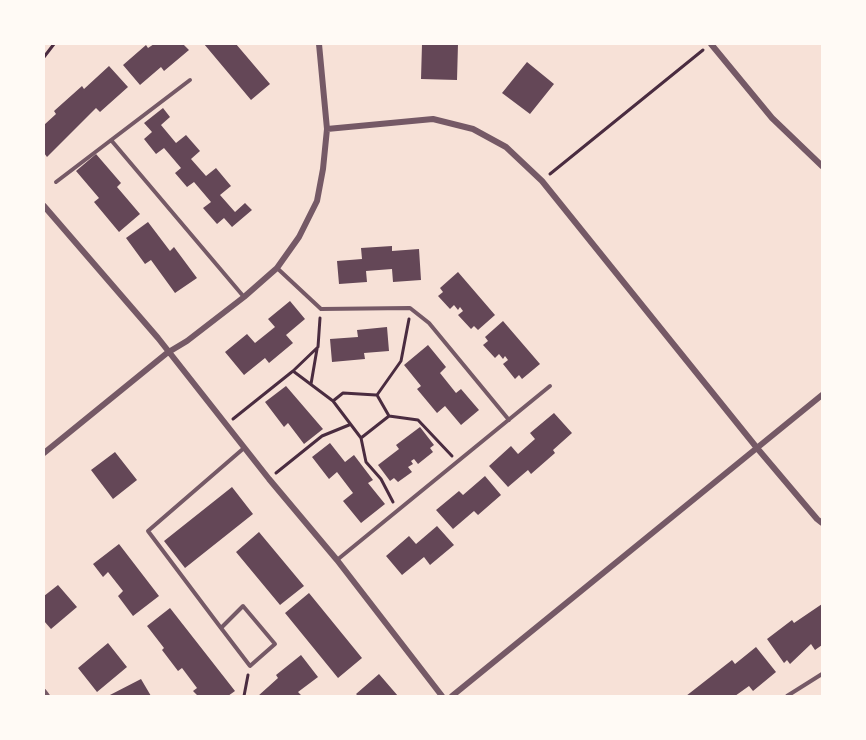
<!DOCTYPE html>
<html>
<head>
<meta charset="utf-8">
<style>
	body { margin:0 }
	#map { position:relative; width:866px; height:740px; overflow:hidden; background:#f7e1d7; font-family:"Asap Condensed",sans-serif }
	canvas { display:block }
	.frame { position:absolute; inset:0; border:45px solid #fffaf5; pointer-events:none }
</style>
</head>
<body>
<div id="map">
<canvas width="866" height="740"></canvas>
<div class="frame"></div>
</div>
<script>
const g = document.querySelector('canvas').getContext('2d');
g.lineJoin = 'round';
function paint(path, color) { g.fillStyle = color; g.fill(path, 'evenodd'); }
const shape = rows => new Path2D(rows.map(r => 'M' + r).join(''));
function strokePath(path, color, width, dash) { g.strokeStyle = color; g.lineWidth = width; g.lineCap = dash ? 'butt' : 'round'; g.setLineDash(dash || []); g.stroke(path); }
paint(shape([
	[154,44,183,44,189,50,164,71,161,67,140,85,123,65,146,45,148,48],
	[204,44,236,44,270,84,251,100],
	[422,44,458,44,457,80,421,79],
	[527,62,554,84,530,114,502,93],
	[109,66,128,87,100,112,96,108,47,157,44,153,44,125,56,114,54,111,82,86,84,89],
	[163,108,170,117,161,125,176,143,186,135,200,151,191,159,206,176,216,168,231,186,220,195,235,212,245,203,252,210,232,227,224,218,217,224,203,208,211,202,194,182,187,187,175,173,181,168,164,148,156,154,144,139,152,132,144,123],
	[96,154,121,183,117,187,140,214,119,232,94,202,99,198,76,171],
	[148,222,170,251,174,247,197,278,175,293,151,260,145,264,126,238],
	[392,246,392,251,419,249,421,280,393,282,392,269,366,271,367,282,339,284,337,261,362,259,361,248],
	[458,272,495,315,478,330,474,326,471,329,458,315,463,311,460,307,458,310,454,305,450,309,438,296,443,292,440,288],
	[290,301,305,319,286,335,293,343,269,363,265,358,244,375,225,352,247,334,255,343,275,327,268,319],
	[503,321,540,364,522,379,519,375,515,379,503,364,508,360,505,356,503,359,499,354,495,358,483,345,488,341,485,337],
	[387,327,389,351,364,353,365,359,332,362,330,339,358,337,357,330],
	[428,345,446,367,440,373,456,393,461,389,479,410,461,425,445,406,437,413,417,389,421,386,404,365],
	[286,386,323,429,304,444,288,423,284,427,265,402],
	[554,413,572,433,553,450,555,453,531,474,528,470,508,487,489,466,511,446,518,454,535,439,530,433],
	[420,427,434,445,430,448,433,452,418,464,414,459,411,461,413,464,408,467,412,472,398,482,394,478,390,481,378,465,399,449,396,445],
	[330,443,345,462,354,455,373,480,368,483,385,504,361,523,343,501,353,493,337,472,329,479,312,457],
	[115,452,137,480,113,499,91,470],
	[485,476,501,495,478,515,474,511,453,529,436,510,459,491,463,495],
	[232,487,253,514,185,568,164,541],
	[437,526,454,545,430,565,424,557,402,575,386,556,409,536,416,544],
	[259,532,304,586,280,605,236,552],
	[119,544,159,596,133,616,118,596,123,591,108,572,103,577,93,564],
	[58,585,77,607,51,629,44,621,44,596],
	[309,593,362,658,338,678,285,613],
	[822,604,822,645,815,650,811,644,790,664,787,660,784,663,767,639,792,620,794,623],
	[170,608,235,691,228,696,198,696,193,691,197,688,182,668,178,671,162,650,164,648,147,626],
	[108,643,127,667,97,692,78,668],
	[756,647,776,672,753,691,749,686,735,696,686,696,732,660,735,664],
	[301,655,318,677,298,692,301,695,258,696,278,678,276,675],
	[379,674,398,696,358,696,356,694],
	[141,679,151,696,108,696]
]), '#644757');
strokePath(shape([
	[44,57,54,44],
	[550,174,703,50],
	[293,371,318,347,320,318],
	[311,384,317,349],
	[333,401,343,393,376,395],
	[389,416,418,420,452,456],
	[233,419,293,371,333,401,361,438,389,416,377,395,401,361,409,319],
	[361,438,366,462,381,479,393,502],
	[276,473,322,436,349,425],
	[244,696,248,675]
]), '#4a2c40', 3);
strokePath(shape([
	[111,140,244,297],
	[56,182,190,80],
	[277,268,321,309,410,308,429,323,509,420],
	[337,560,550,386],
	[221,628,243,606,275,644,250,666,221,628,148,531,244,448],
	[787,696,822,674]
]), '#755966', 4);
strokePath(shape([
	[711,44,772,118,822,166],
	[327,129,433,119,473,129,506,147,542,181,757,448,817,519,822,523],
	[44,206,158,338,269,479,337,560,442,696],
	[44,453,167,353,187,341,244,297,277,268,299,237,317,201,323,169,327,129,319,44],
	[44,692,47,696],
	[452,696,822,395]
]), '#755966', 6);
</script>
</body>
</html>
